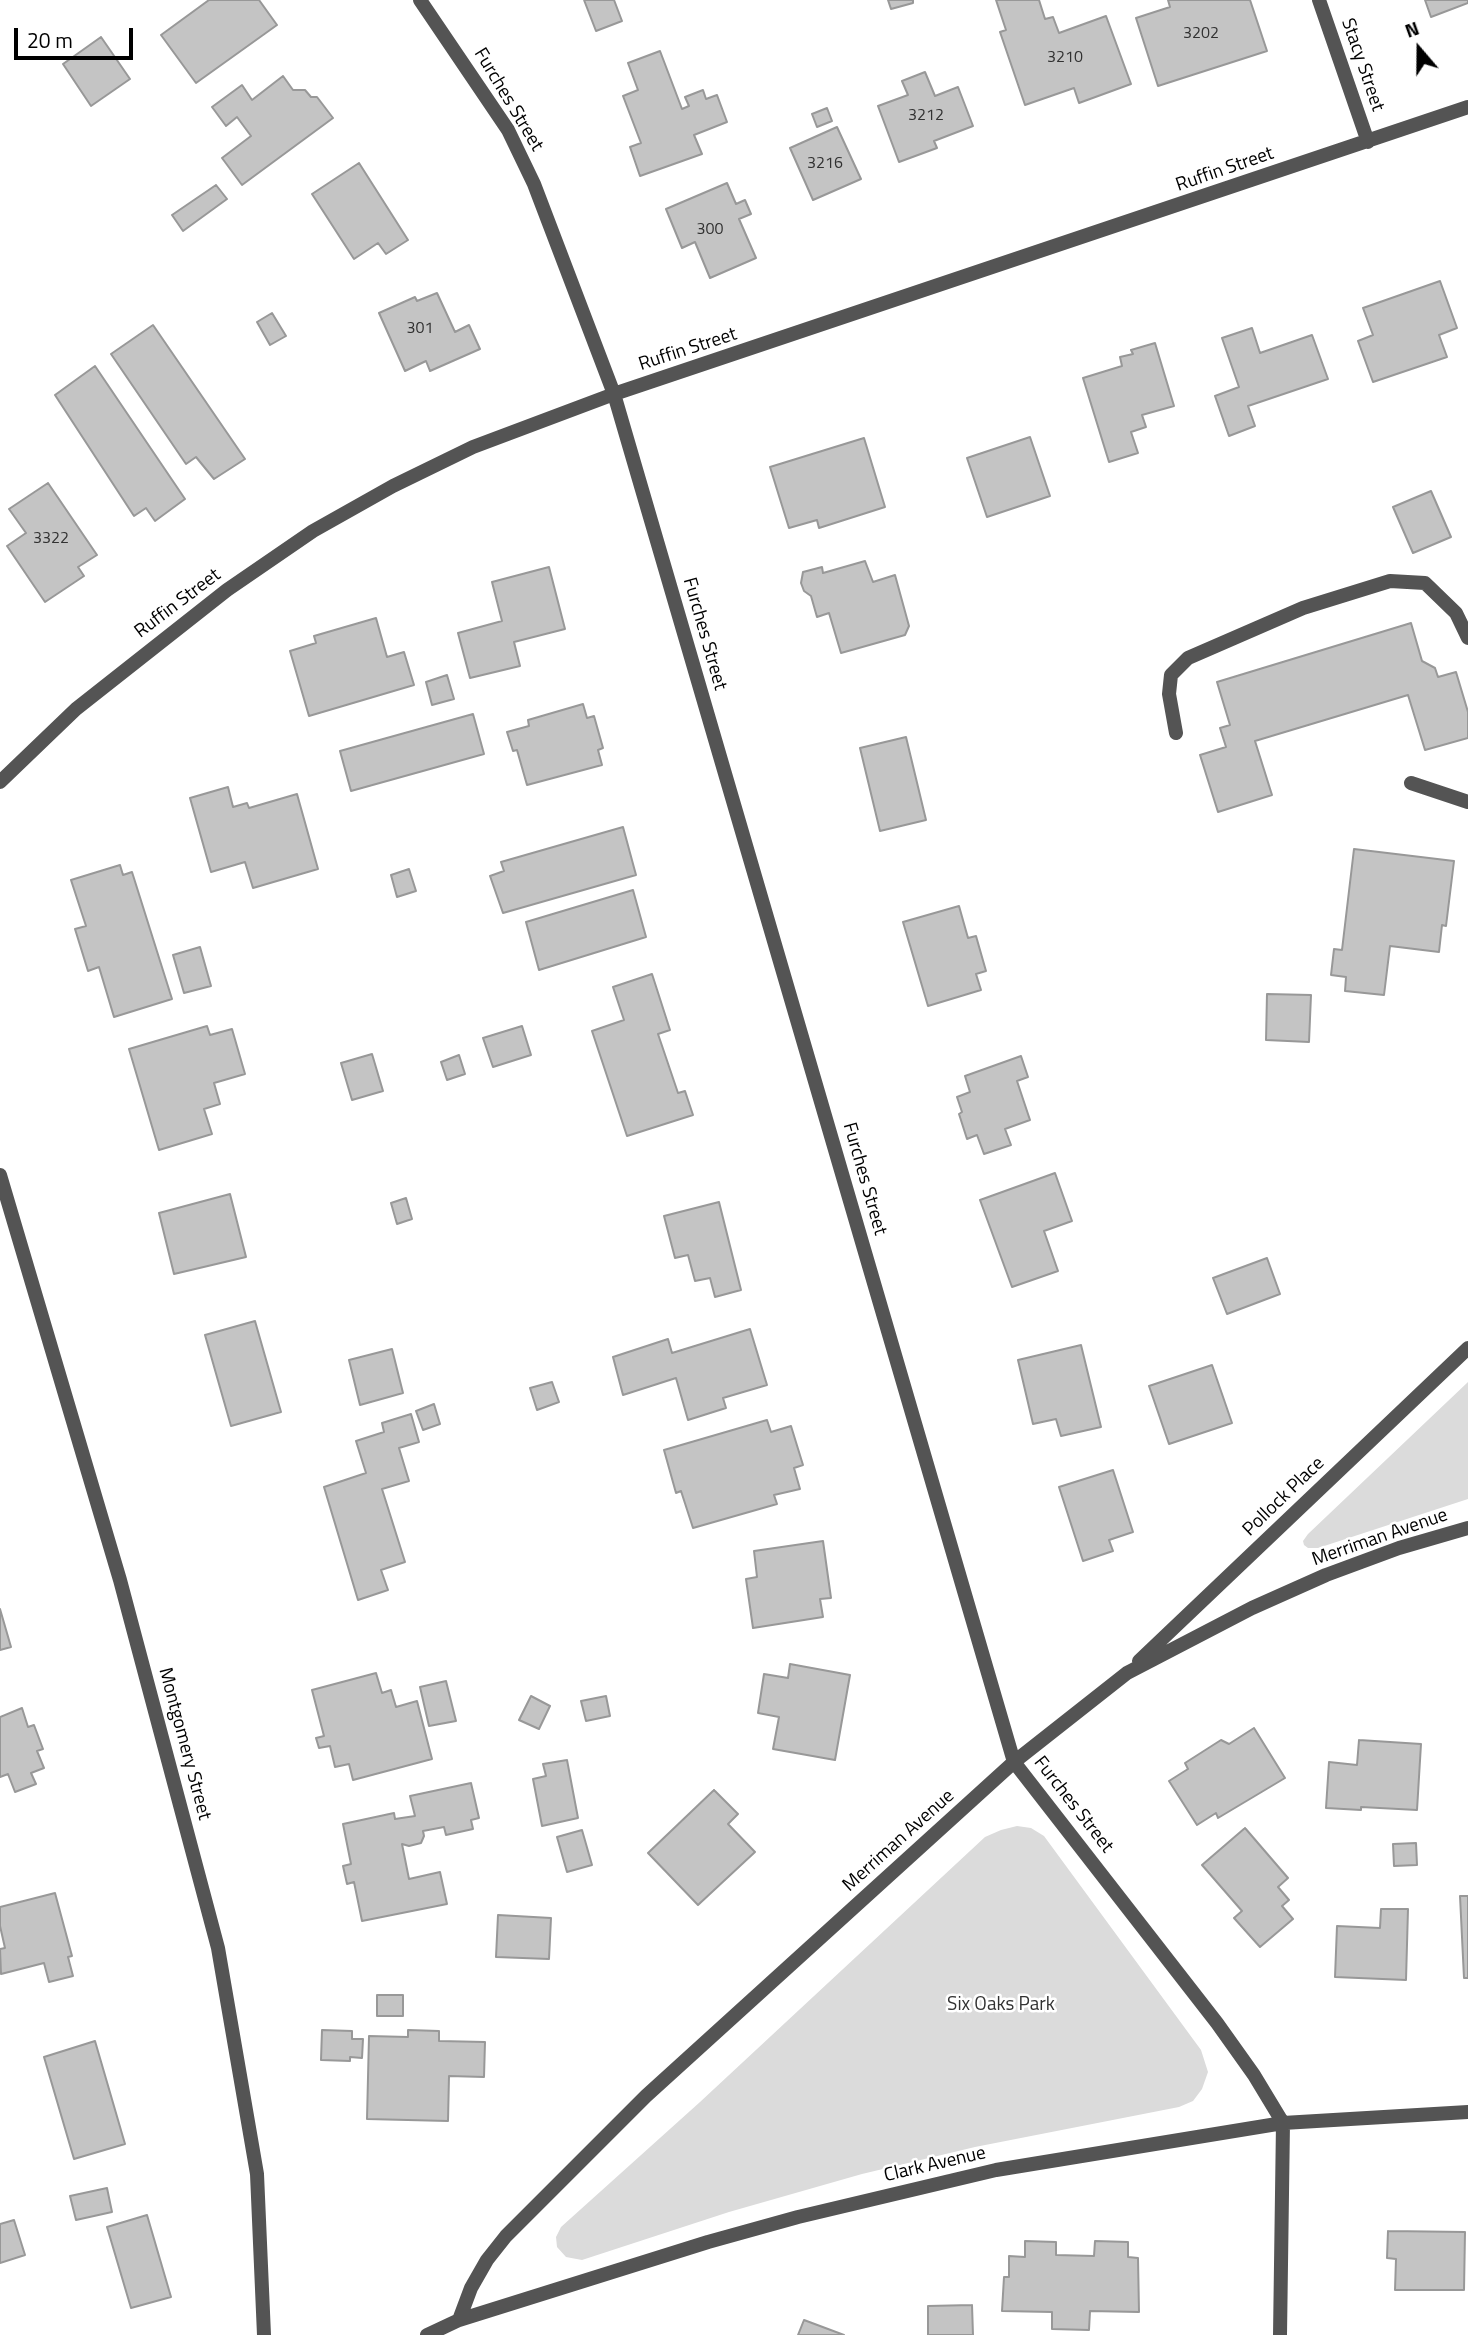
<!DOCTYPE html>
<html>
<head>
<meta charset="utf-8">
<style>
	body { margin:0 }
	#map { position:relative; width:1468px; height:2335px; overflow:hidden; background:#fff; font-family:"Titillium Web",sans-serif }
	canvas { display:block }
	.north { position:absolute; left:1384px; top:14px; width:70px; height:70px; -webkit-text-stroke:5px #fff; paint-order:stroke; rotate:340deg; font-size:19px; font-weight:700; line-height:28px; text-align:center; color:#000 }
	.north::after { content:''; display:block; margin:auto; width:24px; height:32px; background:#000; clip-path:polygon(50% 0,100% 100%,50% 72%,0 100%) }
	.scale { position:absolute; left:14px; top:28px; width:119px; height:32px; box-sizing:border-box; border:4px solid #000; border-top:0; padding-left:9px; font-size:21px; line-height:24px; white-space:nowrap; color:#000; -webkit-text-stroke:5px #fff; paint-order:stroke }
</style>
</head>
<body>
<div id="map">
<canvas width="1468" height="2335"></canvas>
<div class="north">N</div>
<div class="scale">20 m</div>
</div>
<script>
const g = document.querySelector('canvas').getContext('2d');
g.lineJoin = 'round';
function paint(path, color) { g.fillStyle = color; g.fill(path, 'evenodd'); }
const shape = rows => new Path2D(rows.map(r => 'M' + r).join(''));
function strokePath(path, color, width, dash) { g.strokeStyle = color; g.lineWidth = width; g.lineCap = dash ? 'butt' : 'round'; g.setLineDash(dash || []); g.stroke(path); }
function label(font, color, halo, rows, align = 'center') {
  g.font = font + ' "Titillium Web",sans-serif'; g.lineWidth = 5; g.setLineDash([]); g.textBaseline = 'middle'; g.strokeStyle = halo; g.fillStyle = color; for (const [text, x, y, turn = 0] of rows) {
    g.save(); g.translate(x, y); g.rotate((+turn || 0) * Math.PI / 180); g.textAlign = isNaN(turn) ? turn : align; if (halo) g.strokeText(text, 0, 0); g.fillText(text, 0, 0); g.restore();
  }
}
paint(shape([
	[1468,1382,1468,1499,1318,1548,1308,1548,1304,1545,1303,1541,1308,1534],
	[1017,1826,1031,1828,1044,1836,1201,2050,1208,2072,1202,2089,1193,2101,1179,2107,975,2147,862,2174,729,2212,582,2260,566,2257,557,2247,556,2237,561,2227,700,2102,985,1837,1001,1830]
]), '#dbdbdb');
const building = shape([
	[209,0,259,0,277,25,196,83,161,35,209,0],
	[584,0,614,0,622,21,596,31,584,0],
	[888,0,913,0,913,3,891,9,888,0],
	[996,0,1039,0,1045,19,1053,17,1059,33,1106,16,1131,84,1079,103,1074,88,1025,105,1000,32,1006,30,996,0],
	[1168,0,1250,0,1267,51,1158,86,1136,18,1170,7,1168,0],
	[1425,0,1468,0,1468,3,1431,17,1425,0],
	[101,37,130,79,91,106,63,64,101,37],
	[660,51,682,109,689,106,685,97,703,90,706,99,717,95,727,122,694,135,702,154,640,176,630,147,641,143,623,96,638,90,628,63,660,51],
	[925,72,935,96,958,87,973,126,934,141,937,148,899,162,878,106,908,95,902,81,925,72],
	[283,76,293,90,305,90,311,97,317,97,333,118,242,185,222,158,251,136,237,117,226,126,212,107,242,85,252,100,283,76],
	[827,108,832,121,817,127,812,114,827,108],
	[837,127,861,179,813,200,790,148,837,127],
	[359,163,408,240,386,254,378,243,354,259,312,194,359,163],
	[727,183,736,204,745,200,751,214,739,219,756,258,710,278,695,242,682,248,666,209,727,183],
	[216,185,227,199,183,231,172,215,216,185],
	[1440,281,1457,328,1439,335,1447,357,1373,382,1358,341,1373,335,1363,308,1440,281],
	[437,293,455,332,469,325,480,349,430,371,426,361,405,371,379,313,415,297,417,301,437,293],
	[272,313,286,336,270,345,257,322,272,313],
	[153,325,245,459,214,479,196,457,186,464,111,354,153,325],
	[1252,328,1260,353,1312,335,1328,379,1248,406,1255,426,1229,436,1215,396,1239,387,1222,338,1252,328],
	[1155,343,1174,406,1142,415,1146,427,1131,432,1138,453,1109,462,1083,378,1122,366,1120,357,1133,354,1131,350,1155,343],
	[95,366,185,499,155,521,146,508,134,516,55,395,95,366],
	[1030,437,1050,496,987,517,967,458,1030,437],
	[864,438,885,507,819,528,817,520,789,528,770,467,864,438],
	[48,483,97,555,78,567,84,576,45,602,7,546,26,533,9,509,48,483],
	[1431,491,1451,537,1413,553,1393,507,1431,491],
	[865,561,873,582,895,575,909,626,905,635,841,653,829,613,817,617,811,596,804,591,801,583,803,572,822,567,823,573,865,561],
	[549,567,565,629,514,642,520,666,470,678,458,633,502,621,492,582,549,567],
	[376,618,387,657,404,652,414,685,309,716,290,651,316,643,314,636,376,618],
	[1411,623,1422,661,1435,668,1438,677,1456,672,1468,712,1468,738,1425,750,1408,695,1255,741,1272,795,1218,812,1200,755,1226,747,1220,728,1230,725,1217,682,1411,623],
	[447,675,454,699,432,705,426,682,447,675],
	[583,704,587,718,594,716,603,748,598,750,602,765,527,785,517,750,513,751,507,732,529,726,528,720,583,704],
	[473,714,484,754,351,791,340,751,473,714],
	[906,737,926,820,880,831,860,748,906,737],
	[228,787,233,807,247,803,249,808,297,794,318,869,253,888,245,862,211,872,190,798,228,787],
	[623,827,636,875,503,913,490,876,504,871,501,862,623,827],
	[1354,849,1454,861,1446,926,1442,925,1439,952,1390,946,1384,995,1345,991,1346,977,1331,975,1334,949,1342,950,1354,849],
	[120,865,123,875,132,872,172,999,114,1017,99,967,88,971,75,929,86,926,71,880,120,865],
	[409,869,416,891,397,897,391,875,409,869],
	[633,890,646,937,539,970,526,922,633,890],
	[959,906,968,938,976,936,986,971,976,974,981,990,928,1006,903,922,959,906],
	[200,947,211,986,184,993,173,955,200,947],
	[652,974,670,1030,658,1034,678,1093,685,1091,693,1115,627,1136,592,1031,624,1020,613,987,652,974],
	[1267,994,1311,995,1309,1042,1266,1040,1267,994],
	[207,1026,210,1035,232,1029,245,1074,214,1083,220,1104,204,1109,212,1134,159,1150,129,1049,207,1026],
	[522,1026,531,1055,493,1067,483,1038,522,1026],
	[372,1054,383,1091,352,1100,341,1063,372,1054],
	[459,1055,465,1074,447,1080,441,1062,459,1055],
	[1021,1056,1028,1077,1017,1081,1030,1120,1005,1129,1011,1145,984,1154,977,1135,967,1139,959,1114,962,1112,957,1097,970,1092,965,1076,1021,1056],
	[1055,1173,1072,1221,1044,1231,1058,1271,1012,1287,980,1200,1055,1173],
	[230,1194,246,1257,174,1274,159,1213,230,1194],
	[406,1198,412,1219,397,1224,391,1203,406,1198],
	[719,1202,741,1290,715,1297,710,1278,695,1281,688,1255,675,1258,664,1216,719,1202],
	[1267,1258,1280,1294,1227,1314,1213,1278,1267,1258],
	[255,1321,281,1412,231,1426,205,1335,255,1321],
	[750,1329,767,1385,723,1398,726,1408,688,1420,676,1378,623,1395,613,1357,668,1339,672,1353,750,1329],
	[1081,1345,1101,1427,1061,1436,1056,1419,1033,1424,1018,1360,1081,1345],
	[392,1349,403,1393,360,1405,349,1360,392,1349],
	[1212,1365,1232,1423,1169,1444,1149,1386,1212,1365],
	[552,1382,559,1402,537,1410,530,1388,552,1382],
	[434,1404,440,1424,423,1430,416,1411,434,1404],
	[411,1414,419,1442,399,1448,409,1481,382,1489,405,1562,381,1570,388,1590,358,1600,324,1487,366,1473,356,1441,384,1432,382,1423,411,1414],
	[767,1420,771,1432,791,1426,803,1465,794,1468,800,1489,774,1495,777,1504,693,1528,681,1491,676,1493,664,1450,767,1420],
	[1113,1470,1133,1532,1109,1540,1113,1551,1083,1561,1059,1487,1113,1470],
	[823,1541,831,1598,820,1599,823,1617,753,1628,746,1579,757,1577,754,1551,823,1541],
	[0,1609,11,1647,0,1650,0,1609],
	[790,1664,850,1675,835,1760,773,1749,779,1717,758,1713,764,1674,788,1678,790,1664],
	[376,1673,382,1693,391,1690,396,1707,417,1701,432,1759,353,1780,349,1764,335,1767,330,1746,319,1748,316,1738,324,1736,312,1690,376,1673],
	[446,1681,456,1721,429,1726,420,1687,446,1681],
	[531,1696,550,1706,539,1729,519,1720,531,1696],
	[606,1696,610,1716,586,1721,581,1701,606,1696],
	[22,1708,28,1727,34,1725,43,1749,37,1751,44,1768,31,1773,36,1784,15,1792,8,1774,0,1777,0,1717,22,1708],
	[1254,1728,1285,1778,1218,1818,1216,1813,1197,1825,1169,1781,1188,1769,1185,1763,1221,1740,1229,1744,1254,1728],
	[1359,1740,1421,1744,1417,1810,1361,1807,1361,1810,1326,1808,1329,1762,1357,1765,1359,1740],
	[567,1760,578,1818,542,1826,533,1779,546,1776,543,1764,567,1760],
	[471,1783,479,1818,471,1820,473,1829,446,1835,444,1827,423,1831,424,1836,421,1843,409,1846,402,1844,409,1879,440,1872,447,1904,362,1921,354,1882,347,1884,343,1866,351,1864,343,1824,394,1813,395,1819,415,1816,410,1796,471,1783],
	[714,1790,738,1814,728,1824,755,1852,698,1905,648,1853,714,1790],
	[1245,1828,1288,1878,1278,1887,1289,1900,1282,1906,1293,1919,1260,1947,1234,1918,1242,1911,1202,1865,1245,1828],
	[582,1830,592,1865,567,1872,557,1837,582,1830],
	[1416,1843,1417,1865,1394,1866,1393,1844,1416,1843],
	[55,1893,72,1956,68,1957,73,1976,49,1982,44,1963,1,1974,0,1949,5,1948,0,1926,0,1907,55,1893],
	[1460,1896,1468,1896,1468,1978,1464,1978,1460,1896],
	[1381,1909,1408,1909,1406,1980,1335,1977,1337,1926,1380,1928,1381,1909],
	[498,1915,551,1918,549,1959,496,1957,498,1915],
	[377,1995,403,1995,403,2016,377,2016,377,1995],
	[322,2030,352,2031,352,2039,363,2039,362,2058,350,2057,350,2061,321,2060,322,2030],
	[408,2030,439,2031,439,2041,485,2042,484,2077,449,2076,448,2121,367,2119,369,2036,408,2037,408,2030],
	[95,2041,125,2144,74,2159,44,2057,95,2041],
	[107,2188,112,2212,76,2220,70,2196,107,2188],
	[147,2215,171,2297,131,2308,107,2227,147,2215],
	[14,2220,25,2255,0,2263,0,2224,14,2220],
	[1388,2231,1465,2232,1464,2290,1395,2290,1396,2259,1387,2258,1388,2231],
	[1025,2241,1056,2242,1056,2255,1094,2256,1095,2241,1128,2242,1128,2257,1138,2258,1139,2312,1090,2311,1089,2330,1052,2329,1052,2312,1002,2311,1004,2277,1009,2277,1009,2256,1025,2257,1025,2241],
	[972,2305,973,2335,928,2335,928,2306,972,2305],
	[804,2320,844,2335,798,2335,804,2320]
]);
paint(building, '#c4c4c4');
strokePath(building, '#989898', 2);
strokePath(shape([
	[1176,733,1169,694,1171,675,1188,658,1303,608,1390,581,1425,583,1456,613,1468,638],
	[1411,783,1468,802]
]), '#545454', 14);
strokePath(shape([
	[420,0,508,130,534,184,614,394,1014,1762,1217,2023,1254,2075,1283,2123,1280,2335],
	[1319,0,1368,142],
	[0,782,76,709,227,590,313,531,393,486,473,447,614,394,1468,107],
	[0,1175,120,1580,218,1948,257,2174,264,2335],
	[1139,1661,1468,1348],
	[459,2320,471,2288,487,2260,506,2236,646,2096,1014,1762,1127,1673,1252,1608,1326,1575,1399,1548,1468,1528],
	[427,2335,459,2320,708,2242,798,2217,996,2170,1283,2123,1468,2112]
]), '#545454', 14);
label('16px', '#313131', null, [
	["3202",1201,34],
	["3210",1065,58],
	["3212",926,116],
	["3216",825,164],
	["300",710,230],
	["301",420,329],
	["3322",51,539]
]);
label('19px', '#000', '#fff', [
	["Stacy Street",1362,65,71],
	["Furches Street",508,100,59],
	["Ruffin Street",1225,170,-19],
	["Ruffin Street",688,350,-18],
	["Ruffin Street",178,604,-37],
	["Furches Street",704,634,74],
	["Furches Street",864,1179,74],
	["Pollock Place",1284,1497,-44],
	["Merriman Avenue",1380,1538,-19],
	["Montgomery Street",184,1744,75],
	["Furches Street",1073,1805,52],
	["Merriman Avenue",899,1841,-42],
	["Clark Avenue",935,2165,-13]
]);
label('19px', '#323232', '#fff', [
	["Six Oaks Park",1001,2005]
]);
</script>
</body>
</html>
